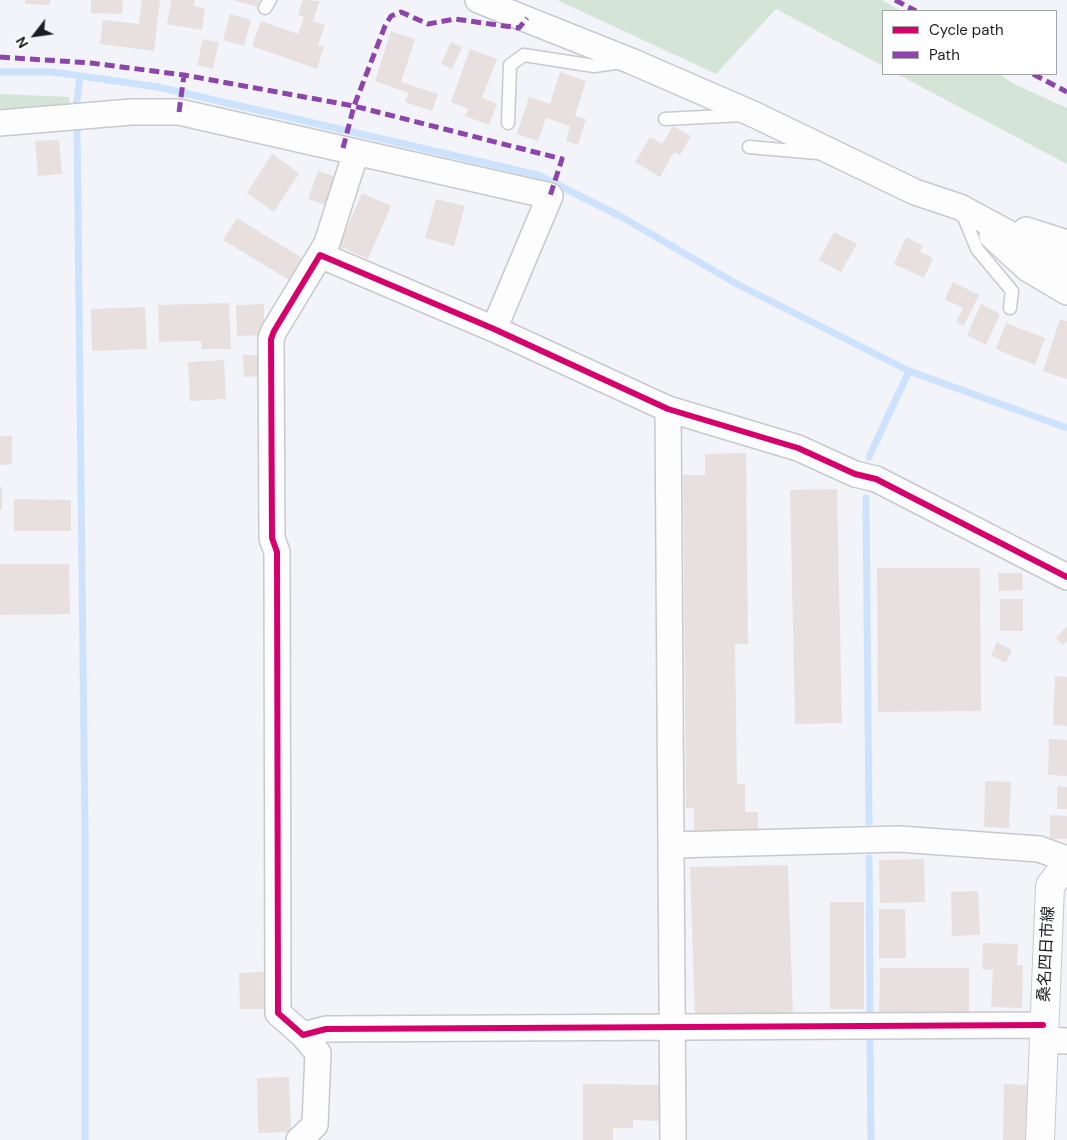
<!DOCTYPE html>
<html>
<head>
<meta charset="utf-8">
<style>
	body { margin:0 }
	#map { position:relative; width:1067px; height:1140px; overflow:hidden; background:#f2f4fa; font-family:"DM Sans",sans-serif }
	canvas { display:block }
	.legend { position:absolute; left:882px; top:10px; width:175px; height:65px; box-sizing:border-box; background:#fff; border:1px solid #a4a5a7; margin:0; padding:6px 9px; list-style:none; font-size:15px; color:#1c1e22 }
	.legend li { display:flex; align-items:center; gap:10px; height:25px }
	.legend b { width:25px; border:1px solid #a4a5a7 }
	.north { position:absolute; left:10px; top:10px; width:50px; height:50px; -webkit-text-stroke:4px #fff; paint-order:stroke; rotate:240deg; font-size:14px; font-weight:700; line-height:20px; text-align:center; color:#1c1e22 }
	.north::after { content:''; display:block; margin:auto; width:18px; height:22px; background:#1c1e22; clip-path:polygon(50% 0,100% 100%,50% 72%,0 100%) }
</style>
</head>
<body>
<div id="map">
<canvas width="1067" height="1140"></canvas>
<ul class="legend">
<li><b style="height:6px;background:#d6006c"></b>Cycle path</li>
<li><b style="height:6px;background:#8e44ad"></b>Path</li>
</ul>
<div class="north">N</div>
</div>
<script>
const g = document.querySelector('canvas').getContext('2d');
g.lineJoin = 'round';
function paint(path, color) { g.fillStyle = color; g.fill(path, 'evenodd'); }
const shape = rows => new Path2D(rows.map(r => 'M' + r).join(''));
function strokePath(path, color, width, dash) { g.strokeStyle = color; g.lineWidth = width; g.lineCap = dash ? 'butt' : 'round'; g.setLineDash(dash || []); g.stroke(path); }
function label(font, color, halo, rows, align = 'center') {
  g.font = font + ' "DM Sans","Noto Sans JP",sans-serif'; g.lineWidth = 4; g.setLineDash([]); g.textBaseline = 'middle'; g.strokeStyle = halo; g.fillStyle = color; for (const [text, x, y, turn = 0] of rows) {
    g.save(); g.translate(x, y); g.rotate((+turn || 0) * Math.PI / 180); g.textAlign = isNaN(turn) ? turn : align; if (halo) g.strokeText(text, 0, 0); g.fillText(text, 0, 0); g.restore();
  }
}
paint(shape([
	[557,0,882,0,901,11,883,11,883,66,776,9,716,74],
	[897,74,999,74,1014,84,1067,108,1067,164],
	[0,94,69,97,70,109,0,114]
]), '#d4e5d7');
strokePath(shape([
	[0,72,53,72,158,87,538,175,620,216,737,284,909,371,1067,428],
	[76,108,80,76],
	[77,131,85,833,85,1140],
	[869,457,909,371],
	[866,498,869,822],
	[869,858,870,1011],
	[870,1039,871,1140]
]), '#cde2fc', 7);
paint(shape([
	[25,0,50,0,50,5,25,4],
	[91,0,123,0,122,14,91,13],
	[142,0,160,0,154,51,100,44,103,20,139,24],
	[171,0,195,0,194,6,205,9,202,30,167,24],
	[232,0,260,0,258,7],
	[303,0,320,1,313,21,325,25,318,45,324,47,317,69,252,46,261,21,298,34,304,17,298,15],
	[230,14,251,20,244,46,223,40],
	[391,31,415,39,401,82,438,94,432,111,405,102,409,93,375,81],
	[203,39,219,42,213,69,197,65],
	[451,42,462,47,452,69,441,64],
	[470,49,497,59,482,98,497,104,489,125,465,116,469,109,451,102],
	[560,72,586,81,575,116,586,119,578,145,566,141,570,126,546,118,538,141,517,134,529,97,550,104],
	[673,126,691,136,680,155,674,152,660,177,635,162,650,137,662,144],
	[59,140,62,174,38,176,35,141],
	[272,154,299,173,274,212,247,193],
	[318,171,340,178,331,207,308,199],
	[362,193,391,206,368,259,339,246],
	[436,199,465,206,454,246,425,238],
	[237,218,307,261,294,283,223,240],
	[834,232,857,244,841,272,819,260],
	[906,237,923,246,920,252,933,258,924,278,894,264],
	[953,282,979,295,964,326,956,322,963,308,945,299],
	[229,303,231,349,202,349,201,341,159,342,158,305],
	[264,304,264,335,237,336,236,305],
	[981,304,1000,314,986,345,967,335],
	[145,307,147,349,92,351,91,309],
	[1060,319,1067,321,1067,379,1043,371],
	[1006,323,1045,338,1035,365,996,349],
	[243,355,261,355,263,376,244,377],
	[224,360,226,399,190,401,188,362],
	[0,436,12,436,12,464,0,465],
	[746,453,748,644,735,644,737,784,745,784,745,812,758,812,758,836,694,836,694,808,686,808,683,475,705,475,705,454],
	[0,487,2,487,2,510,0,510],
	[837,489,842,723,795,724,790,490],
	[14,499,71,500,71,531,14,531],
	[0,564,69,564,70,614,0,615],
	[877,568,980,568,981,711,878,712],
	[998,573,1022,573,1023,590,999,591],
	[1000,599,1023,599,1023,631,1000,631],
	[1067,626,1067,641,1063,645,1056,638],
	[997,642,1012,650,1006,663,991,655],
	[1055,676,1067,677,1067,726,1053,725],
	[1049,739,1067,740,1067,776,1048,775],
	[985,781,1011,782,1009,828,984,827],
	[1057,786,1067,787,1067,809,1057,809],
	[1050,815,1067,816,1067,839,1050,839],
	[924,859,925,902,880,903,879,860],
	[788,865,793,1018,695,1021,690,867],
	[978,891,980,935,952,936,951,892],
	[830,902,864,902,864,1009,830,1009],
	[879,909,905,909,906,958,879,958],
	[983,943,1018,944,1017,965,1023,965,1022,1008,991,1007,993,970,982,969],
	[880,968,969,968,969,1020,879,1019],
	[265,972,266,1009,240,1009,239,973],
	[289,1077,291,1132,258,1133,257,1078],
	[583,1084,660,1085,659,1121,633,1120,633,1128,613,1128,613,1140,583,1140],
	[1004,1084,1029,1085,1028,1140,1003,1140]
]), '#e7e0de');
const lane = shape([
	[265,8,270,0],
	[665,119,743,115],
	[508,123,510,65,524,55,594,66,622,62],
	[749,147,817,153],
	[961,210,977,249,1012,291,1010,308]
]);
const street = shape([
	[478,0,631,61,753,114,915,192,960,207,1067,265],
	[0,123,131,112,179,112,550,196,494,329],
	[1026,230,1067,243],
	[992,236,1028,269,1067,292],
	[320,255,327,243,356,152],
	[668,409,673,1140],
	[673,845,899,839,1039,849,1067,859],
	[1043,1025,326,1029,303,1035,278,1013,277,552,272,538,271,339,274,331,320,255,494,329,668,409,798,448,855,474,876,479,1067,577],
	[1043,1040,1067,1041],
	[299,1140,315,1125,318,1053,303,1035]
]);
const secondary = shape([
	[1040,1140,1050,886,1067,863]
]);
strokePath(lane, '#c8c9cd', 15);
strokePath(street, '#c8c9cd', 28);
strokePath(secondary, '#c8c9cd', 30);
strokePath(lane, '#fdfdfe', 12);
strokePath(street, '#fdfdfe', 25);
strokePath(secondary, '#fdfdfe', 28);
strokePath(shape([
	[895,0,916,11],
	[0,57,91,63,184,75,354,106,562,159,550,196],
	[1033,74,1067,92],
	[179,112,184,75],
	[343,148,354,106,385,26,391,16,401,12,428,24,455,19,519,28,527,18]
]), '#8e44ad', 5, [10, 5]);
strokePath(shape([
	[1043,1025,326,1029,303,1035,278,1013,277,552,272,538,271,339,274,331,320,255,494,329,668,409,798,448,855,474,876,479,1067,577]
]), '#d6006c', 6);
label('16px', '#1c1e22', '#fff', [
	["桑名四日市線",1047,954,-87]
]);
</script>
</body>
</html>
